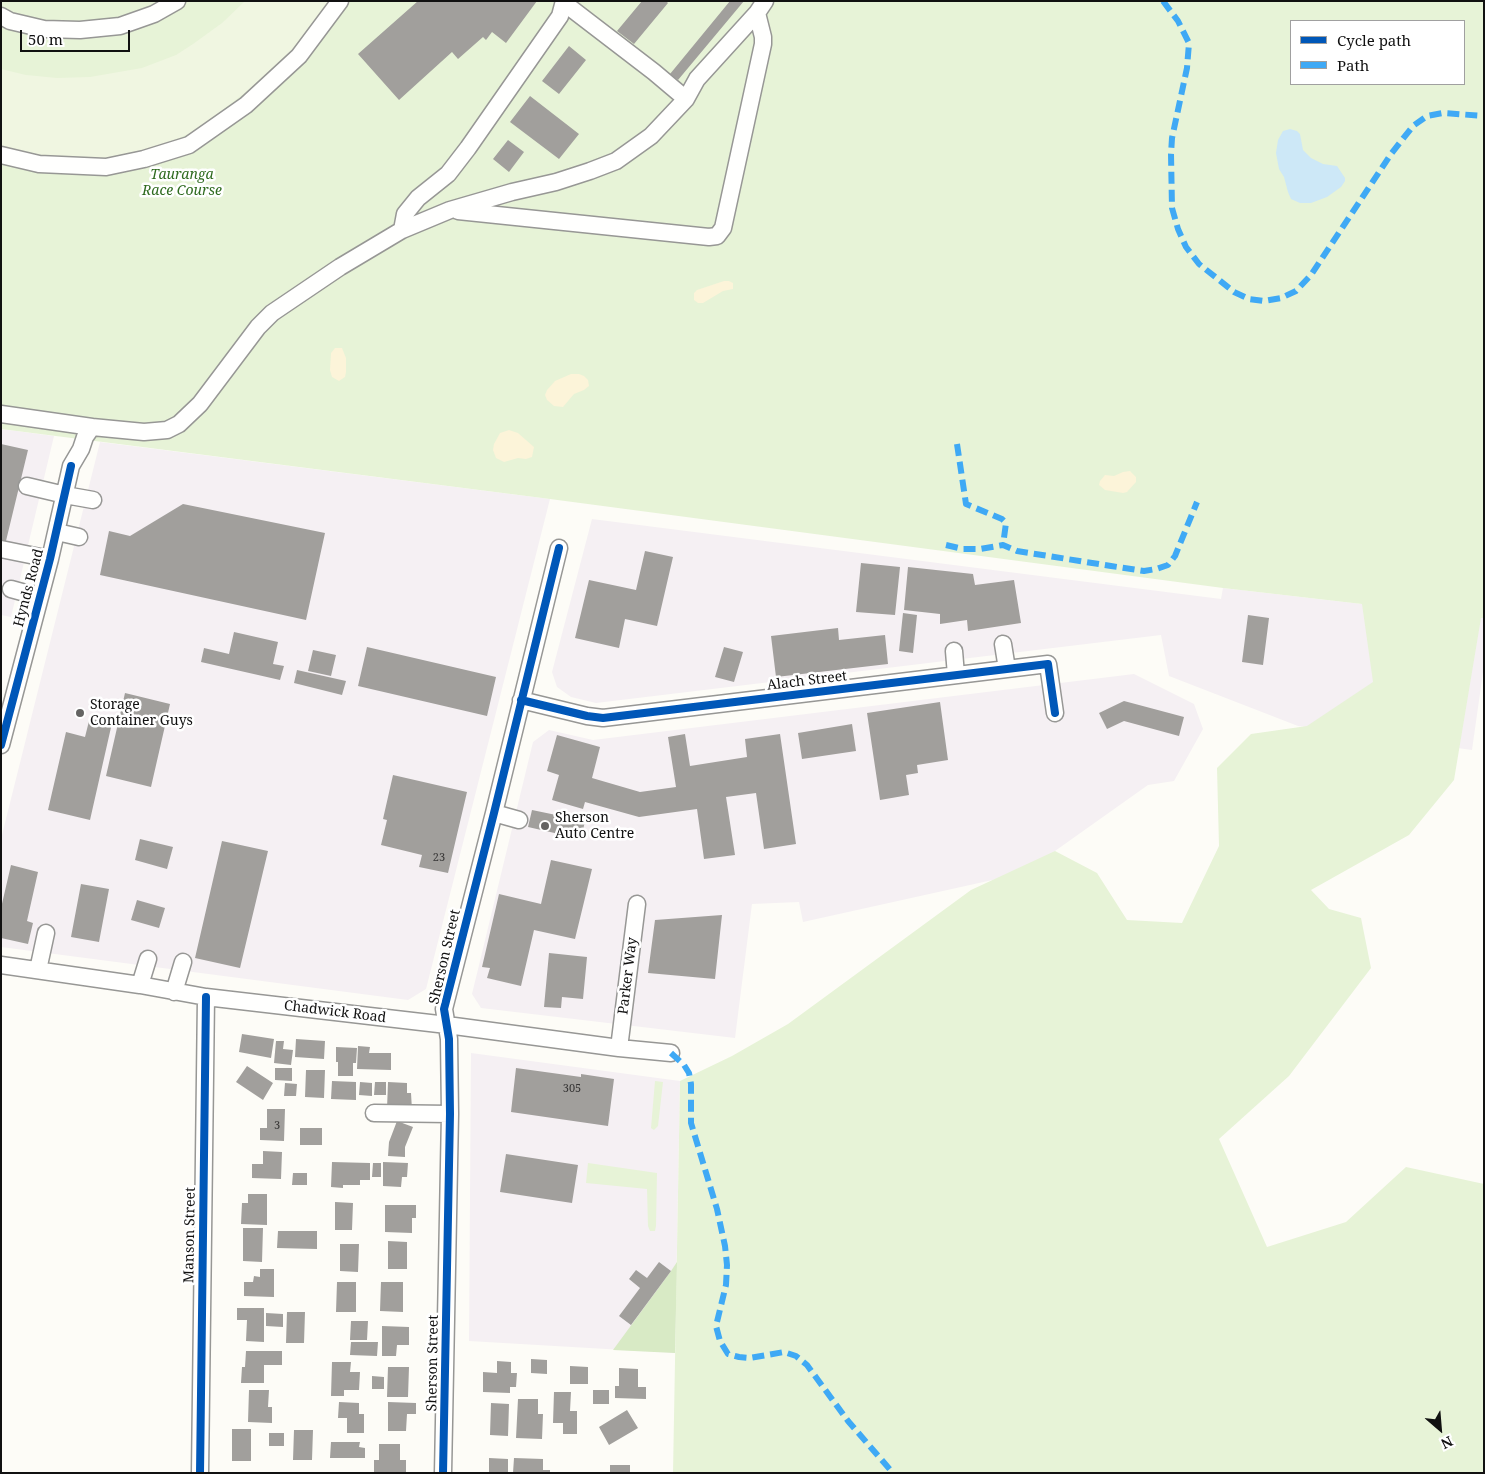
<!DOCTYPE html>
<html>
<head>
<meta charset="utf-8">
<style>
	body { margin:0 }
	#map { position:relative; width:1485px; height:1474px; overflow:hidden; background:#fdfcf7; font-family:"Noto Serif",serif }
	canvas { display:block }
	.frame { position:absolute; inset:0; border:2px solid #111; pointer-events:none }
	.legend { position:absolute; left:1290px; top:20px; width:175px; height:65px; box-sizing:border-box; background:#fff; border:1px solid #a0a0a0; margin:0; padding:6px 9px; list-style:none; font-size:15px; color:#111 }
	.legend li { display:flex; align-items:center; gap:10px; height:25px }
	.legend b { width:25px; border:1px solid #a0a0a0 }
	.north { position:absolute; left:1415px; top:1404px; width:50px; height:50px; -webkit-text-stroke:4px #fff; paint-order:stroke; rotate:153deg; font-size:14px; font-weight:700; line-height:20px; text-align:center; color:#111 }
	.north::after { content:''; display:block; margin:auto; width:18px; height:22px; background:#111; clip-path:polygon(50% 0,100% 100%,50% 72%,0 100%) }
	.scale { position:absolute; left:20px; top:30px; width:110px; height:22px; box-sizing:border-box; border:2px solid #111; border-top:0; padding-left:6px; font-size:15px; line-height:18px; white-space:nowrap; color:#111; -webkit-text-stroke:4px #fff; paint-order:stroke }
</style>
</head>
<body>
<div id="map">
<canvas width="1485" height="1474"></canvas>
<div class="frame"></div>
<ul class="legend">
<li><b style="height:6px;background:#0057b8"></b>Cycle path</li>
<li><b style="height:6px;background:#3fa9f5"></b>Path</li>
</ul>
<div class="north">N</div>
<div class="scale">50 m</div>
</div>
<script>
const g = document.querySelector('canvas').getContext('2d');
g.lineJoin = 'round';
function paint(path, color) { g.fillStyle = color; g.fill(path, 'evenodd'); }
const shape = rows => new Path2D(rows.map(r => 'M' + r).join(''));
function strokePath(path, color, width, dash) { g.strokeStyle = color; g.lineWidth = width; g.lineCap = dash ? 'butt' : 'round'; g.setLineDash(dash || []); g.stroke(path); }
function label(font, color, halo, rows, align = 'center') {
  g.font = font + ' "Noto Serif",serif'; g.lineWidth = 5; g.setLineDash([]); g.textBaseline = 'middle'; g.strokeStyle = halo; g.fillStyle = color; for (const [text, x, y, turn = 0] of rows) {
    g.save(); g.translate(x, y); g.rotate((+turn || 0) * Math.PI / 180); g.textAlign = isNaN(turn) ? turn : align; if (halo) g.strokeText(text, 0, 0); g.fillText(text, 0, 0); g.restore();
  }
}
paint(shape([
	[1,429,54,436,11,617,1,615],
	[100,442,550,499,426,989,408,1000,1,947,1,839],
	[592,519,1221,599,1223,588,1484,618,1484,665,1472,750,1298,726,1169,676,1161,635,596,703,571,697,557,687,552,672],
	[1134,674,1194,704,1203,729,1174,781,1148,785,1024,873,803,922,799,902,752,904,735,1038,481,1008,472,994,533,742,549,730,593,740],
	[471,1053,680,1081,675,1353,469,1341]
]), '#f5f0f3');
paint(shape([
	[1,1,1484,1,1484,618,1481,618,1454,780,1409,835,1311,890,1329,909,1361,918,1371,968,1289,1076,1219,1139,1267,1247,1346,1222,1406,1167,1484,1184,1484,1473,673,1473,680,1081,732,1056,788,1024,971,890,1055,851,1097,873,1127,920,1182,923,1219,846,1217,768,1251,734,1307,726,1373,682,1362,604,1223,588,550,499,1,429],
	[1291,21,1464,21,1464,84,1291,84],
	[655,1081,663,1082,658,1126,654,1130,651,1128],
	[588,1163,657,1173,656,1226,655,1231,650,1231,648,1226,647,1189,586,1183]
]), '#e7f3d7');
paint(shape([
	[677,1262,675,1353,613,1350,671,1271]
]), '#d8eac5');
paint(shape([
	[724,281,729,281,733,283,733,289,723,291,703,303,698,303,694,300,694,293,697,290],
	[335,348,342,348,346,358,346,372,345,377,339,381,332,377,330,370,331,353],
	[571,374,579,374,584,376,588,380,589,386,584,390,574,394,563,407,554,406,547,400,545,395,547,390,555,381],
	[509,430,518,433,534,447,532,457,526,459,518,458,504,462,496,458,493,450,494,444,500,433],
	[1130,471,1136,477,1136,482,1127,492,1123,493,1105,490,1099,485,1100,481,1105,475,1114,476,1123,472]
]), '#fcf4d9');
paint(shape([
	[245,1,330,1,297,45,261,80,210,120,190,133,166,144,142,152,104,160,46,159,1,148,1,69,26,75,57,78,90,77,142,68,176,55,193,44,222,23]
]), '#f0f6e1');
paint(shape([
	[1290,129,1297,131,1300,134,1303,150,1311,158,1323,164,1337,166,1345,178,1345,181,1341,187,1327,197,1311,203,1300,203,1291,199,1288,192,1284,177,1279,169,1276,153,1278,140,1283,131]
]), '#cde8f7');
paint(shape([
	[418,1,537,1,506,43,492,32,486,40,483,37,458,59,452,52,399,100,358,54],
	[642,1,666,1,668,3,634,44,617,31],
	[730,1,744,1,678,80,670,74],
	[569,46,586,60,559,94,542,81],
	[530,96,579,134,559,159,510,122],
	[508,140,524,152,509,172,493,159],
	[1,444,28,450,5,545,1,544],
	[183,504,325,533,306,620,100,575,109,531,130,536],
	[645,551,673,557,657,626,625,619,619,648,575,638,589,580,636,590],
	[861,563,900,567,895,615,856,612],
	[908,567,973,574,975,585,1014,580,1021,623,968,631,967,620,940,624,940,614,904,610],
	[903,613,917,615,913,653,899,651],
	[1248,615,1269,618,1263,665,1242,662],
	[838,628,839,640,885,635,888,664,776,677,771,636],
	[234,632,278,642,273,664,284,666,280,680,201,662,204,648,229,654],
	[367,647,496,677,487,716,358,686],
	[724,647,743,652,734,682,715,677],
	[313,650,336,655,331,676,308,671],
	[297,670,346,681,342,695,294,683],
	[125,693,170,704,151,787,106,776],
	[1124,701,1184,717,1179,736,1124,721,1107,729,1099,713],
	[940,702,948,760,917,765,918,773,906,775,909,795,880,800,867,713],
	[90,717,112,723,90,820,48,810,66,732,85,737],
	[852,724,856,751,802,759,798,733],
	[685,734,690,766,747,757,745,739,780,734,796,844,764,849,756,793,726,797,735,855,704,859,697,809,639,817,585,802,583,809,552,800,559,775,547,771,557,735,600,747,592,778,640,792,676,787,668,737],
	[393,775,467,792,448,873,419,867,422,855,381,845,387,820,383,819],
	[532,810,585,821,581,839,528,827],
	[140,839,173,847,167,869,135,860],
	[222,841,268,851,240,968,195,958],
	[551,860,592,869,575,939,534,930,521,986,487,978,490,968,482,967,499,894,541,904],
	[11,865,38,872,27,921,33,923,28,944,1,938,1,908],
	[81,884,109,889,99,942,71,937],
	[137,900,165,908,159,928,131,920],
	[722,915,715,979,648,973,655,920],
	[549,953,587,957,583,999,562,997,561,1008,544,1007],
	[242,1034,274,1039,271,1058,239,1052],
	[296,1039,325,1041,324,1059,295,1057],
	[276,1041,284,1041,283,1049,293,1050,291,1065,274,1063],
	[358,1046,370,1047,369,1053,391,1053,391,1070,357,1069],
	[336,1047,357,1048,356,1063,353,1063,353,1076,338,1076,338,1062,336,1062],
	[247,1066,273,1083,263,1100,236,1082],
	[275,1068,292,1068,292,1081,275,1080],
	[516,1068,581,1077,581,1074,614,1079,608,1126,511,1112],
	[306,1070,325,1070,324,1098,305,1097],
	[332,1081,356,1082,356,1100,331,1099],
	[360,1082,372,1083,372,1096,359,1095],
	[375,1082,386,1082,386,1095,374,1095],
	[388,1082,407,1083,407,1093,411,1093,412,1110,387,1109],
	[285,1083,297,1084,296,1096,284,1096],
	[267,1109,285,1109,284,1141,260,1140,260,1128,267,1128],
	[397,1121,413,1127,405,1147,405,1157,388,1156,389,1142],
	[300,1128,322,1128,322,1145,300,1145],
	[263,1151,282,1152,281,1179,252,1178,252,1164,263,1164],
	[506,1154,578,1165,572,1203,500,1192],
	[332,1162,370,1163,370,1180,360,1180,360,1185,343,1185,343,1188,331,1187],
	[383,1162,408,1163,407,1177,402,1177,401,1187,383,1186],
	[373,1163,381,1163,381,1177,372,1177],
	[293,1173,307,1173,307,1185,292,1185],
	[248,1194,267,1194,267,1225,241,1224,242,1203,248,1203],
	[335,1202,353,1203,352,1230,335,1230],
	[385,1205,416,1205,416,1218,412,1218,412,1233,385,1232],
	[243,1228,263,1228,262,1262,243,1261],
	[278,1231,317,1231,317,1249,277,1248],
	[388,1241,407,1242,407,1269,388,1269],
	[340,1244,359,1244,358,1272,340,1271],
	[659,1262,671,1271,631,1325,619,1316,640,1288,629,1279,636,1270,647,1278],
	[260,1269,274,1269,274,1297,244,1296,244,1282,253,1282,254,1276,260,1277],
	[337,1282,356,1282,356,1312,336,1312],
	[381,1282,403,1282,403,1312,380,1311],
	[237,1308,264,1308,264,1342,246,1341,247,1320,237,1320],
	[287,1312,305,1312,304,1343,286,1343],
	[266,1313,283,1314,283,1327,266,1326],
	[351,1321,368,1321,367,1340,350,1340],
	[382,1326,409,1327,409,1345,397,1345,396,1356,382,1356],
	[351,1342,378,1342,377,1356,350,1355],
	[246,1351,282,1351,282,1365,264,1365,264,1383,241,1383,242,1367,245,1367],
	[531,1359,547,1360,547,1374,531,1373],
	[497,1361,511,1362,511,1373,517,1373,516,1387,510,1387,510,1393,483,1392,483,1372,497,1373],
	[332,1362,351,1362,350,1372,360,1372,359,1390,344,1390,344,1396,331,1396],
	[570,1366,588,1367,588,1384,570,1384],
	[388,1367,409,1367,408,1397,387,1397],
	[619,1368,638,1369,638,1387,646,1387,646,1399,615,1398,615,1386,619,1386],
	[372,1376,384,1377,384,1389,372,1389],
	[249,1390,269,1390,268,1407,272,1407,272,1423,248,1422],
	[593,1390,609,1390,609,1404,593,1404],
	[554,1392,571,1392,570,1411,577,1411,577,1434,563,1434,563,1423,553,1423],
	[518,1399,538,1399,538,1414,543,1414,542,1439,516,1438],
	[339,1402,359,1403,359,1414,364,1414,364,1433,347,1433,347,1418,338,1418],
	[388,1402,416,1403,416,1414,407,1414,406,1431,388,1431],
	[491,1403,509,1404,508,1436,490,1435],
	[627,1410,638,1428,609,1445,599,1427],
	[232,1429,251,1429,251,1461,232,1461],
	[294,1430,313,1430,312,1460,293,1460],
	[269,1433,284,1433,284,1446,269,1446],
	[331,1442,360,1442,359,1447,365,1448,365,1458,330,1458],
	[379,1444,400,1444,400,1460,406,1460,406,1473,374,1472,374,1460,379,1460],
	[489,1458,508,1459,508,1473,489,1473],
	[514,1458,543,1459,543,1470,550,1470,550,1473,513,1473],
	[610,1465,630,1465,630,1473,610,1473]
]), '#a19f9c');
const minor = shape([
	[564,3,654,72,686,99],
	[1,16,10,21,44,29,80,30,120,26,154,14,177,1],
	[1,155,39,164,106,167,144,159,189,145,246,105,299,56,340,1],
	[458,211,709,237,717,236,723,228,763,44,763,37,757,13],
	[402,230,405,214,418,198,448,174,468,148,560,16,564,1],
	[1,414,92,427],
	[27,486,65,495,93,500],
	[57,532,79,537],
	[1,549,50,559],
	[11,589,40,597],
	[1003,644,1007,669],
	[954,651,956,675],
	[521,700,587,716,603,718,1048,664,1055,713],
	[1,745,50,559,71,466,81,449,85,437,92,427,144,432,167,430,179,424,200,404,258,327,272,313,340,267,402,230,450,210,512,192,556,182,590,171,616,161,651,136,686,99,697,79,757,13,765,1],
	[494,813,519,820],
	[1,965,140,985,206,997,447,1025,619,1048,671,1053],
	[38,970,46,933],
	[140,985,148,959],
	[174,992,183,962],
	[619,1048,637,904],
	[374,1113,450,1114],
	[200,1473,206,997],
	[443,1473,450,1114,449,1039,444,1009,494,813,559,548]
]);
strokePath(minor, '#979795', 19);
strokePath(minor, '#fffffe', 16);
strokePath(shape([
	[1163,1,1178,21,1189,43,1187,68,1172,138,1171,154,1172,208,1178,229,1186,247,1199,264,1234,292,1249,299,1264,301,1281,298,1296,291,1311,275,1391,154,1413,126,1427,116,1443,113,1484,116],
	[957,444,966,504,1002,519,1006,523,1003,545],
	[946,545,963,549,980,549,1003,545,1017,551,1111,566,1144,571,1156,569,1168,565,1175,556,1197,502],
	[671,1053,684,1065,689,1073,691,1084,691,1123,717,1209,725,1246,727,1265,726,1285,716,1326,720,1341,728,1354,739,1357,750,1358,784,1352,796,1356,807,1365,848,1421,893,1473]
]), '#3fa9f5', 6, [12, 6]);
strokePath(shape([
	[521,700,587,716,603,718,1048,664,1055,713],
	[1,745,50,559,71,466],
	[200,1473,206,997],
	[443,1473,450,1114,449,1039,444,1009,494,813,559,548]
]), '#0057b8', 8);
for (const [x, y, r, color] of [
	[80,713,5,"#646362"],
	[545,826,5,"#646362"]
]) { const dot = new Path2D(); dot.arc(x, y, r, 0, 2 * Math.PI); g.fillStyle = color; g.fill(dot); strokePath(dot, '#fff', 2); }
label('11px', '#353434', null, [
	["23",439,858],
	["305",572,1089],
	["3",277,1126]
]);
label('italic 14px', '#2f6b1f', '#fff', [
	["Tauranga",182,175],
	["Race Course",182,191]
]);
label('14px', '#111', '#fff', [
	["Hynds Road",29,588,-75],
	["Alach Street",807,681,-7],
	["Sherson Street",445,957,-77],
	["Parker Way",628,976,-83],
	["Chadwick Road",335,1012,7],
	["Manson Street",190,1235,-89],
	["Sherson Street",433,1363,-89]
]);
label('14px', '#111', '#fff', [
	["Storage",90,705],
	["Container Guys",90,721],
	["Sherson",555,818],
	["Auto Centre",555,834]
], 'left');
</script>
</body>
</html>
